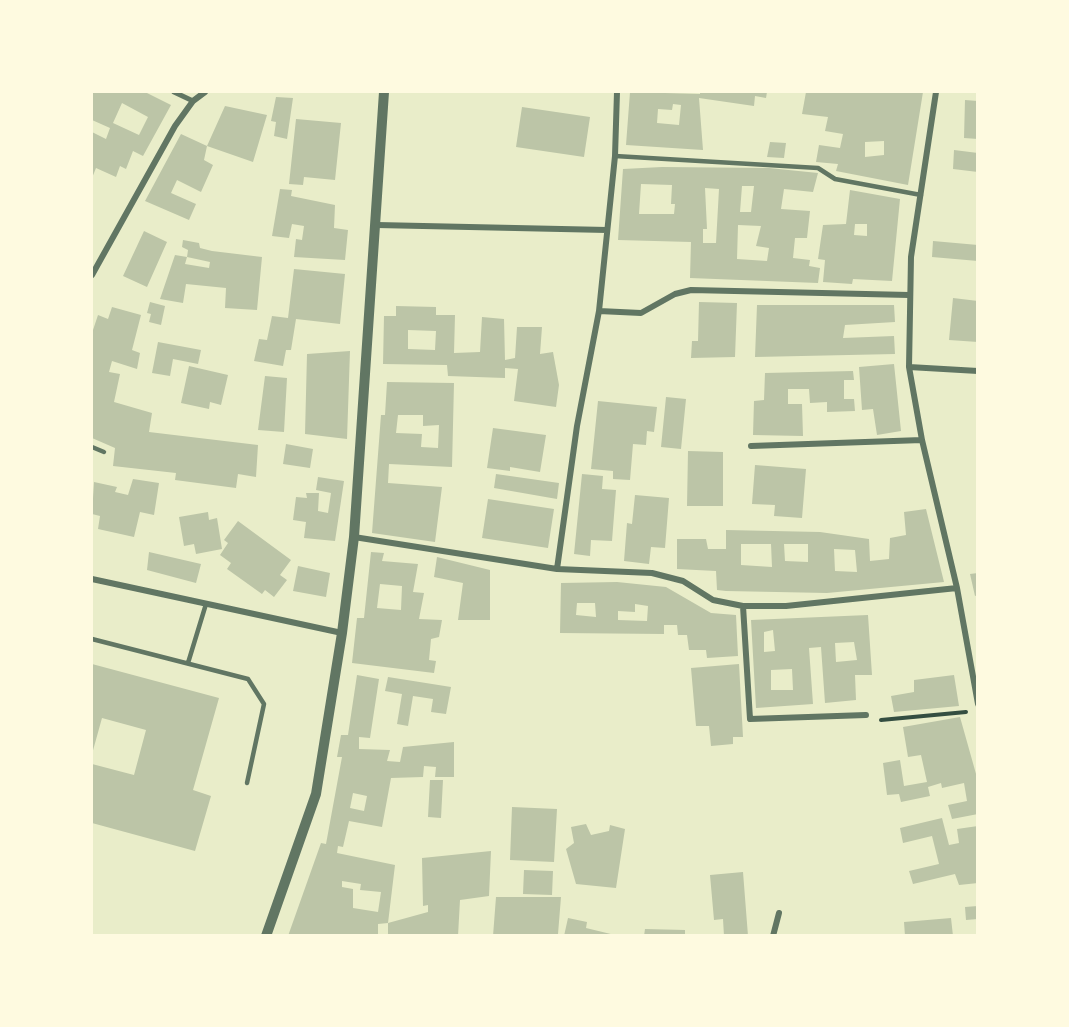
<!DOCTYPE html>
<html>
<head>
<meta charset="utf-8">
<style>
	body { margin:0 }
	#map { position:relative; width:1069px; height:1027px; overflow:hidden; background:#e9edc9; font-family:Overpass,sans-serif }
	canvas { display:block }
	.frame { position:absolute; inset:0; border:93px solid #fefae0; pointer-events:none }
</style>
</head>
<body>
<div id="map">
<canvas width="1069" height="1027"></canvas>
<div class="frame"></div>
</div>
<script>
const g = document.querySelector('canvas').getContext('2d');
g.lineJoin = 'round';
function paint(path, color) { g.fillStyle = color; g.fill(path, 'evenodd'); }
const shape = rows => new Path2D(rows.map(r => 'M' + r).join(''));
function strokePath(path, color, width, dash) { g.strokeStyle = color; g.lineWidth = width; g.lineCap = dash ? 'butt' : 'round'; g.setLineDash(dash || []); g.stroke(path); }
paint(shape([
	[92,92,145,92,171,105,143,156,133,151,126,169,120,166,116,177,96,168,92,178,92,132,106,139,110,128,92,120],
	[122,103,148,117,139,135,113,123],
	[630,92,700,94,700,92,767,92,766,98,755,96,754,106,699,98,703,150,626,145],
	[673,104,681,105,679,125,657,123,658,109,672,110],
	[806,92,923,92,908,185,836,171,838,164,816,162,819,145,840,148,843,134,825,131,828,117,802,114],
	[884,141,884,155,865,157,865,142],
	[276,97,293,98,287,139,274,136,276,122,271,121],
	[965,100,978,101,978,139,964,138],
	[225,106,267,115,253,162,207,146],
	[522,107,590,117,584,157,516,147],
	[296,119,341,123,335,180,304,177,303,185,289,184],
	[181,134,207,146,204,160,213,165,201,192,177,180,171,193,196,204,189,220,145,201],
	[770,142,786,143,784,158,767,157],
	[954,150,978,153,978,172,953,169],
	[662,167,769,168,818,173,813,192,784,189,781,209,810,211,807,238,795,238,793,258,810,260,809,266,820,268,818,283,690,278,691,242,618,240,623,169],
	[641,184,672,185,671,204,675,204,674,214,639,214],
	[742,186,754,186,751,212,740,212],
	[705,188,719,189,716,243,703,243,703,229,707,229],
	[738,225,761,226,756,246,769,248,767,261,737,259],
	[280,189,292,190,291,196,335,205,334,228,348,230,345,260,294,257,296,239,302,240,304,226,292,224,289,238,272,236],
	[850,190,900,199,892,281,853,279,852,284,823,282,825,260,818,259,823,225,846,224],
	[855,224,867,224,867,236,854,235],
	[144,231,167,242,147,287,123,276],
	[183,240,199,243,200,248,212,251,262,257,257,310,225,308,226,288,186,284,183,303,160,299,175,255,187,257,185,264,209,268,210,262,187,257,188,250,182,247],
	[933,241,978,245,978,261,932,257],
	[294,269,345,274,340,324,296,319,291,350,286,350,283,366,254,361,259,339,267,340,272,316,288,318],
	[953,298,978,301,978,342,949,340],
	[150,302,165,306,161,325,149,322,151,314,147,313],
	[699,302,737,303,735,357,691,358,692,341,698,341],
	[757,305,894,305,895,322,845,325,843,338,894,336,895,354,755,357],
	[396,306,436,307,436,315,455,315,454,353,480,352,482,317,504,319,505,360,515,358,517,327,542,327,540,354,553,352,559,385,556,407,514,401,518,369,505,368,505,378,448,376,447,365,383,364,384,316,396,316],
	[408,330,436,331,435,350,408,349],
	[112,307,141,315,132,350,140,353,137,369,112,361,109,372,120,374,114,402,152,413,149,432,258,445,256,477,238,474,236,488,175,480,176,473,113,466,115,448,92,438,92,333,98,315,108,319],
	[158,342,201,350,198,364,173,359,170,376,152,373],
	[350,351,347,439,305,434,307,354],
	[894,364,901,431,877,435,873,409,862,410,859,367],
	[189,366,228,375,221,405,210,402,209,409,181,403],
	[853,371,854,380,844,380,844,399,854,399,855,411,827,412,827,402,810,403,809,389,788,389,788,404,802,404,803,436,753,435,754,401,764,400,765,373],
	[265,376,287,378,284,432,258,430],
	[387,382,454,383,452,467,389,464,388,483,442,487,435,542,372,533,381,415,385,415],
	[398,415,423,415,423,426,439,425,438,448,421,447,422,434,396,433],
	[666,397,686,399,681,449,661,447],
	[598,401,657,407,654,432,647,431,646,445,633,444,630,480,613,479,613,471,591,469],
	[493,428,546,435,540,472,510,467,510,471,487,468],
	[286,444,313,449,310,468,283,464],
	[688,451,723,452,723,506,687,506],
	[755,465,806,469,802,518,774,516,775,505,752,504],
	[496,474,559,483,557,499,494,488],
	[582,474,603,476,602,489,616,490,612,541,591,540,590,556,574,554],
	[318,477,344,481,335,541,304,538,306,522,293,520,296,497,307,498,306,493,319,493,318,511,328,513,331,493,316,490],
	[133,479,159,483,154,515,140,512,134,537,98,529,100,516,92,514,94,482,117,487,115,492,128,495],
	[635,495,669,498,665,548,651,547,649,564,624,561,627,523,632,524],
	[488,499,554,509,548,548,482,538],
	[926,509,944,582,827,593,726,591,717,590,716,571,677,569,677,539,706,539,708,549,726,549,726,530,820,532,869,539,870,561,889,559,890,538,906,535,904,512],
	[741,544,771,544,772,567,741,565],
	[784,544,808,544,808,562,785,561],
	[834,549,855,550,857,572,835,571],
	[208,512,209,520,217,518,222,549,196,554,194,544,184,546,179,517],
	[238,521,291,560,280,575,287,580,274,597,265,590,262,594,227,569,231,563,220,555,228,543,224,540],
	[149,552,201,564,196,583,147,570],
	[371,552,384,553,382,561,418,564,413,592,424,593,419,619,442,620,439,637,431,639,429,660,436,661,434,673,352,663,357,618,364,618],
	[380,584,402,586,401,610,377,608],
	[437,557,490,570,490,620,458,620,463,583,434,577],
	[298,566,330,573,326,597,293,591],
	[978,573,978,595,975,596,970,574],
	[617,582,666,587,711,613,736,615,738,656,707,658,706,650,689,650,687,635,678,635,677,625,664,625,664,634,560,633,561,583],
	[577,603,595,603,596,617,576,615],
	[635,604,648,606,647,621,618,620,618,611,635,612],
	[868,615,872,675,855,675,856,700,825,703,821,647,809,648,813,704,756,708,751,620],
	[773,630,775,651,764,652,764,632],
	[854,642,857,660,836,662,835,643],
	[792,669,793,690,771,690,771,670],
	[92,664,219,698,193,790,211,796,195,851,92,823,92,764,134,775,146,730,102,718,92,754],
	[739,664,743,737,733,737,733,744,711,746,709,726,696,726,691,668],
	[357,675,379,679,370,738,359,737,359,749,390,750,387,761,400,762,403,747,454,742,454,777,435,777,436,767,424,766,423,777,391,778,382,827,349,821,343,847,338,846,337,853,395,865,388,923,378,924,378,936,288,936,321,843,326,844,342,757,337,757,341,735,348,735],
	[353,793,367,796,364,811,350,808],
	[342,881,361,884,360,890,381,892,378,912,353,908,353,889,342,887],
	[954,675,959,706,894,712,891,696,914,692,914,680],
	[388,677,451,687,446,714,431,712,433,699,413,696,408,726,397,724,402,694,385,691],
	[960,717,978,781,978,814,952,819,948,805,967,801,964,783,942,788,941,783,928,787,930,796,901,802,899,794,887,795,883,763,900,760,904,786,927,782,921,755,908,757,903,727],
	[430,780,443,780,441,818,428,817],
	[512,807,557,809,554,862,510,860],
	[942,818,949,845,959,843,957,829,978,826,978,883,959,885,955,874,913,884,909,871,939,864,932,836,903,843,900,828],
	[586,824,591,835,609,831,610,825,625,829,616,888,576,884,566,849,574,843,571,827],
	[491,851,489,896,460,900,458,936,388,934,388,923,428,912,428,905,423,906,422,858],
	[524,870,553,871,552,895,523,894],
	[743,872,748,936,724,936,723,919,714,920,710,875],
	[496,897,561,897,558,934,493,936],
	[978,906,978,919,966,920,965,907],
	[568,918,587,922,586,928,619,936,564,936],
	[951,918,953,936,905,936,904,922],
	[645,929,685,930,685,936,644,936]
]), '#bcc5a7');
strokePath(shape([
	[881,720,966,712]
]), '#344e41', 4);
strokePath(shape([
	[615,156,818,168,835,179,921,195],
	[92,447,104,452],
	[92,639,248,679,264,704,247,783],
	[188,663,206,604]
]), '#617663', 4.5);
strokePath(shape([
	[174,92,193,101]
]), '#617663', 5);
strokePath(shape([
	[936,92,911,257,909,367,922,440,957,588,978,704],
	[377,225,607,230],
	[92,275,175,126,193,101,205,92],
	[599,311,641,313,675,294,691,290,909,295],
	[909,367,978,371],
	[751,446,922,440],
	[354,537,557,569,652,573,683,581,713,600,743,606,786,606,957,588],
	[557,569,577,426,599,311,615,156,617,92],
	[92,579,342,633],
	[743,606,750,719,866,715],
	[773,936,779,913]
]), '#617663', 6);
strokePath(shape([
	[266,936,316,794,342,633,354,537,384,92]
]), '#617663', 10);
</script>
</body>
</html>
